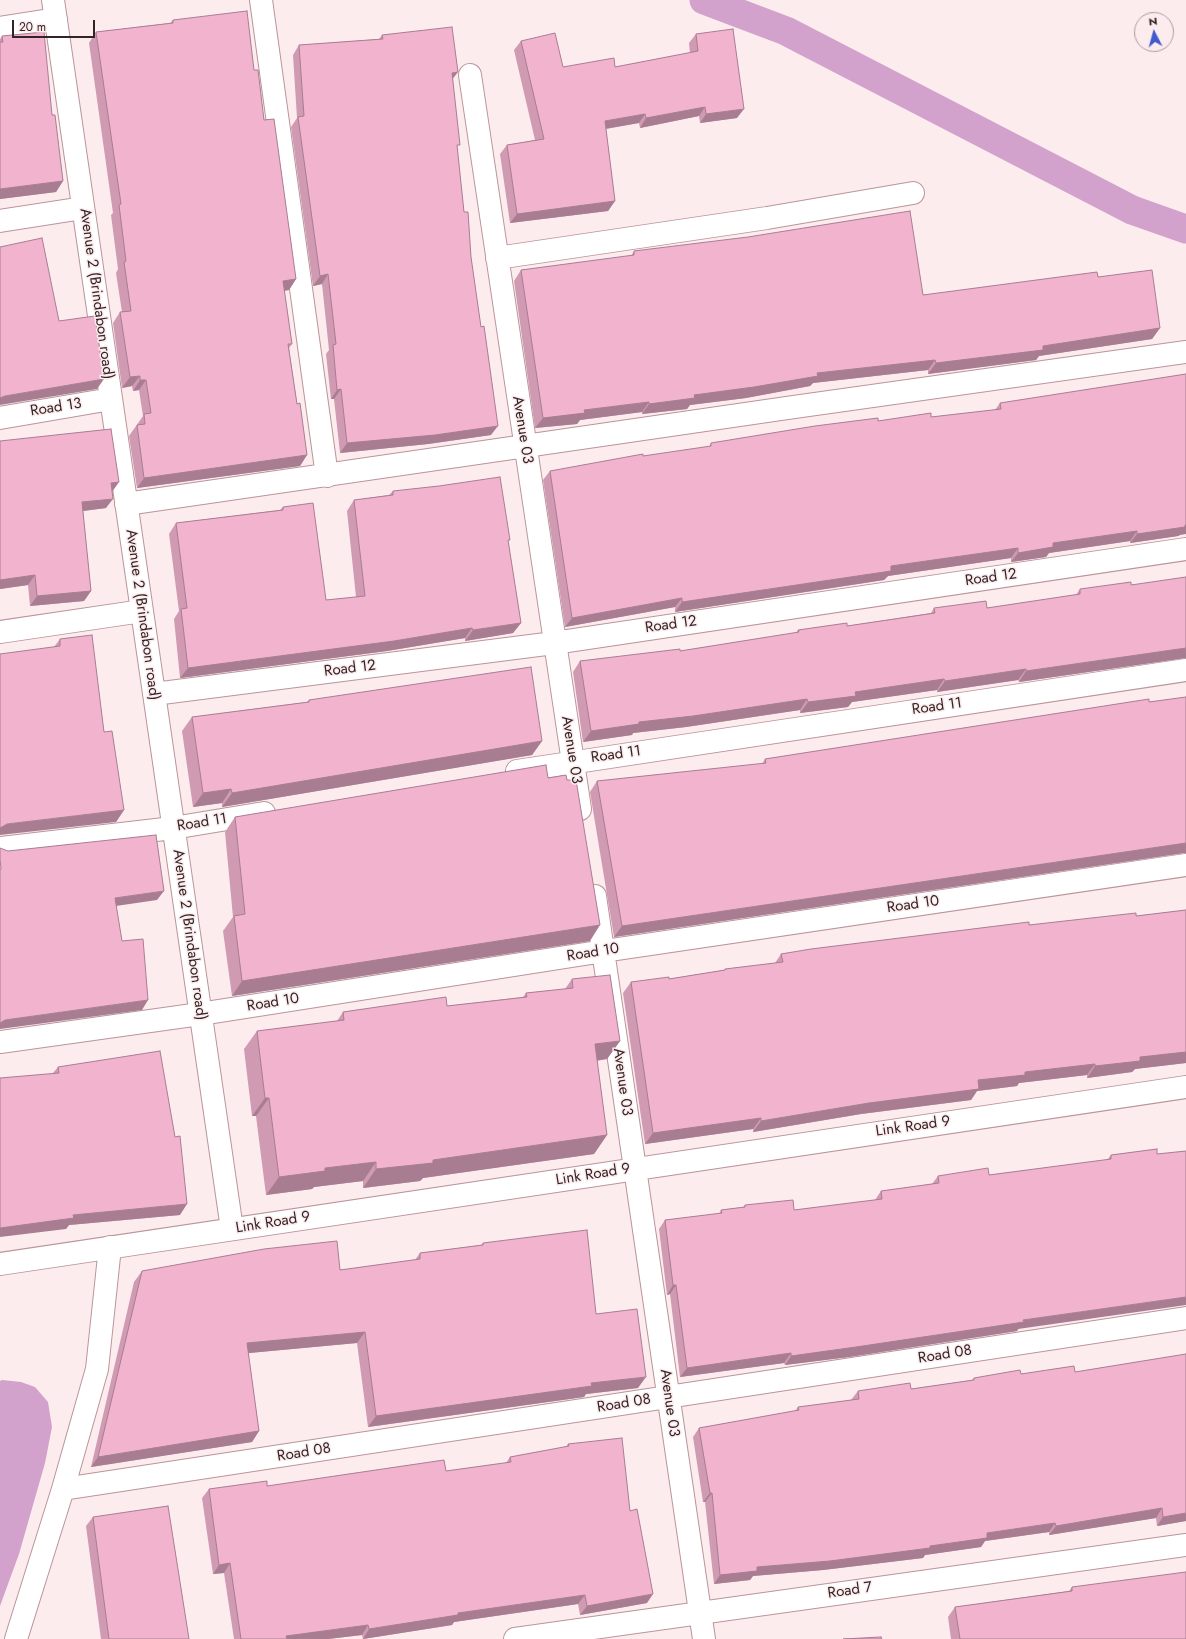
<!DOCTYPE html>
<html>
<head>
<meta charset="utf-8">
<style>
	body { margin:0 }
	#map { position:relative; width:1186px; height:1639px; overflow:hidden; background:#fcecee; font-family:Jost,sans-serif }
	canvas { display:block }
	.north { position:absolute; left:1134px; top:12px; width:40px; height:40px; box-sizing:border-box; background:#fcecee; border:1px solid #ab9c9e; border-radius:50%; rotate:354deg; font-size:11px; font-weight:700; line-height:16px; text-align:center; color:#322325 }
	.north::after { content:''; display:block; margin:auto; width:14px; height:18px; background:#425acd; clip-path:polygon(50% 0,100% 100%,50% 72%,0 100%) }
	.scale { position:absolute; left:12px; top:20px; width:83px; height:18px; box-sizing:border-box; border:2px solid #322325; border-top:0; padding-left:5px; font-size:12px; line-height:14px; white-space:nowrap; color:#322325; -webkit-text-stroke:3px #fcecee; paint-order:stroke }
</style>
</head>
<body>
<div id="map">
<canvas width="1186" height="1639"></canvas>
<div class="north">N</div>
<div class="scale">20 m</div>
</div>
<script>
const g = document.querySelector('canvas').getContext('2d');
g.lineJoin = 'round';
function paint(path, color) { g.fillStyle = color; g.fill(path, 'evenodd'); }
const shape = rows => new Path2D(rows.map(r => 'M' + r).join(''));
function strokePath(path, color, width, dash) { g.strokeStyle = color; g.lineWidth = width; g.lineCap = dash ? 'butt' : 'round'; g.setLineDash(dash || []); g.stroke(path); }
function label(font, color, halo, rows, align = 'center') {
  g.font = font + ' Jost,sans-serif'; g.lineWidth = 3; g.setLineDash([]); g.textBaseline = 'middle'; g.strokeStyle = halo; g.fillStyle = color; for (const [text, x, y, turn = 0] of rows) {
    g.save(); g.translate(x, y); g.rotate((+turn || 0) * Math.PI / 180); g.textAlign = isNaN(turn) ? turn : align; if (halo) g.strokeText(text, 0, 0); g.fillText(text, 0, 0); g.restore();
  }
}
paint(shape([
	[2,1380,21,1382,35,1387,48,1402,52,1427,45,1463,19,1554,0,1606,0,1381]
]), '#d2a1cc');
strokePath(shape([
	[704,0,786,31,1132,210,1186,229]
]), '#d2a1cc', 29);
const minor = shape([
	[53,0,232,1229],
	[261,0,327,476],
	[0,28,56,19],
	[470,75,580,809],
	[0,221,83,208],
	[497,258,767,218,913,193],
	[0,418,111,399],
	[126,504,794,407,1186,352],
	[0,632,142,611],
	[154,694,554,643,1186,549],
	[517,771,1186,670],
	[0,848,173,828,264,813],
	[595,896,704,1639],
	[0,1042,200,1014,604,951,1186,865],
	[63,1489,1186,1318],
	[16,1639,63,1489,97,1369,110,1247],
	[515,1639,1186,1545]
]);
const secondary = shape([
	[0,1264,1186,1087]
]);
strokePath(minor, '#ba959a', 24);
strokePath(secondary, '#ba959a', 24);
strokePath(minor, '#fff', 22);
strokePath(secondary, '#fff', 22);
paint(shape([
	[173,20,254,70,296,279,289,290,284,291,292,344,289,348,297,404,307,455,300,466,137,488,129,436,143,416,139,390,133,391,132,386,122,388,113,323,120,312,122,312,116,273,118,269,111,215,113,213,89,43,96,32,170,23],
	[696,34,737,118,700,123,699,116,640,128,639,123,606,129,615,201,608,211,510,223,500,154,507,145,535,140,514,50,521,41,563,67,615,67,690,53,689,43],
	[382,35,453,79,457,149,464,212,471,257,491,435,428,444,340,453,334,399,331,399,326,354,329,350,322,284,313,286,291,127,297,118,293,55,299,45,379,39],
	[2,36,52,115,63,181,56,192,0,199,0,39],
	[634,251,923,295,1098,277,1160,328,1152,339,1039,356,1036,360,928,374,928,370,813,383,810,386,746,398,690,405,687,409,642,414,642,412,580,420,577,424,535,428,514,281,521,270,631,256],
	[1000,403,1180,535,1178,536,1130,543,1130,541,1049,553,1046,557,1011,562,1011,558,888,576,884,580,675,612,675,607,565,627,543,480,550,471,709,447,711,443,878,421,931,417,995,410],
	[0,441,112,492,106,508,83,511,91,591,84,601,30,606,28,585,0,589],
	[393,491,508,542,521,623,513,633,465,641,465,638,387,651,180,678,174,619,179,611,169,534,176,523,280,510,283,507,326,600,356,597,347,511,354,500,389,495],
	[1131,585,1184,658,1019,682,1018,680,937,692,937,690,852,702,848,707,800,713,800,710,686,727,633,733,632,735,583,742,573,672,580,661,680,651,796,633,798,630,847,626,931,613,934,608,987,608,1076,595,1080,589],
	[60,639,104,732,124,810,116,822,54,647],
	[309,700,542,741,532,755,222,807,222,803,193,807,182,731,192,717,307,702],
	[1149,702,1184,853,614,937,590,792,597,781,762,764,765,759],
	[548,778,567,780,590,941,232,996,223,931,233,917,225,832,235,817],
	[1186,908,1186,1063,1135,1069,1132,1072,1087,1078,1087,1075,1019,1083,1017,1086,977,1091,971,1100,861,1114,753,1132,753,1129,645,1144,623,993,631,982,669,979,724,970,725,969,775,963,781,954,1029,925,1136,916,1186,910],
	[572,979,620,1041,607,1059,597,1061,607,1135,594,1154,423,1178,420,1181,363,1188,363,1181,314,1187,312,1189,266,1195,256,1116,252,1116,244,1049,257,1031,337,1021,343,1012,447,1006,523,997,526,993,565,989],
	[58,1067,180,1215,69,1225,66,1229,53,1073],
	[1157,1149,1017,1331,849,1357,785,1365,784,1363,680,1377,670,1294,667,1295,659,1229,665,1220,719,1214,721,1210,743,1207,745,1205,794,1210,875,1200,881,1191,932,1184,938,1176,989,1175,1107,1160,1111,1155],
	[483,1243,596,1314,638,1388,586,1394,584,1397,368,1427,357,1343,248,1353,259,1431,252,1442,91,1467,134,1282,142,1271,340,1270,415,1260,420,1253,481,1245],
	[1075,1372,1186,1521,1157,1526,1156,1518,1049,1535,1049,1532,985,1541,981,1547,925,1555,923,1558,823,1570,753,1576,750,1580,714,1584,705,1502,703,1502,693,1437,699,1428,795,1411,798,1407,851,1400,858,1391,911,1389,972,1380,974,1378,1021,1374],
	[568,1444,630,1511,647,1603,580,1615,578,1604,454,1622,452,1625,363,1639,362,1635,328,1639,234,1639,224,1573,213,1574,202,1498,209,1489,267,1486,446,1471,506,1463,510,1457,566,1447],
	[93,1517,189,1639,101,1639,86,1526],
	[1072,1587,1186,1639,951,1639,948,1617,955,1607,1069,1591]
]), '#d09ab2');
paint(shape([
	[458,72,451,81,452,73],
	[705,107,699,116,640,128,646,118],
	[744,109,737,118,700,123,706,114],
	[645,114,639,123,598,130,605,121],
	[63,181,56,192,0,199,0,189],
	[615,201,608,211,510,223,517,214],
	[328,274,322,284,313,286,320,276],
	[296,279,289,290,275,292,283,281],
	[1160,328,1152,339,1039,356,1036,360,928,374,936,363,1043,346],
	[935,360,928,370,813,383,810,386,746,398,690,405,687,409,642,414,649,404,694,395,817,373],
	[140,376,132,386,122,388,130,377],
	[104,379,97,389,0,405,0,398,5,396],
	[140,380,146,380,139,390,133,391],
	[341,389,334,399,331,399,337,390],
	[649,402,642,412,580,420,577,424,535,428,543,418,584,410],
	[498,426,491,435,428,444,340,453,347,443],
	[307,455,300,466,137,488,144,478],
	[119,482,112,492,111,483],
	[113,499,106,508,75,512,82,502],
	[1186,525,1186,534,1180,535,1178,536,1130,543,1137,534],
	[1137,531,1130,541,1049,553,1046,557,1011,562,1018,553,1053,543],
	[1018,548,1011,558,888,576,884,580,675,612,682,602,891,566],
	[35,575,28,585,0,589,0,580],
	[91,591,84,601,30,606,37,596],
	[682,598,675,607,565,627,572,618],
	[521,623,513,633,465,641,473,630],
	[472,628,465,638,387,651,180,678,188,668],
	[1186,648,1186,658,1019,682,1026,671],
	[1026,669,1018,680,937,692,945,681],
	[944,679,937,690,852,702,848,707,800,713,808,702,855,692],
	[807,699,800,710,686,727,633,733,632,735,583,742,591,731,639,722],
	[542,741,532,755,222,807,232,793],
	[231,789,222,803,193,807,203,793],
	[124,810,116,822,0,835,0,828,7,824],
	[1186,843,1186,853,1184,853,614,937,622,926],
	[164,891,157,900,109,907,115,898],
	[600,925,590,941,232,996,242,981],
	[148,1000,142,1010,0,1029,0,1023,5,1020],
	[620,1041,607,1059,582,1062,595,1044],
	[1186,1052,1186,1063,1135,1069,1132,1072,1087,1078,1095,1066,1140,1057],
	[1095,1064,1087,1075,1019,1083,1017,1086,977,1091,971,1100,861,1114,753,1132,761,1121,1025,1072],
	[265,1098,269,1098,256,1116,252,1116],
	[761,1118,753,1129,645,1144,653,1133],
	[607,1135,594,1154,423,1178,420,1181,363,1188,376,1169,433,1160],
	[376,1162,363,1181,314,1187,312,1189,266,1195,279,1177,325,1168],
	[187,1204,180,1215,69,1225,66,1229,0,1237,0,1228,73,1215],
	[673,1285,676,1285,670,1294,667,1295],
	[1186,1297,1186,1305,1018,1329,1017,1331,849,1357,785,1365,791,1356,1023,1320],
	[365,1332,357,1343,239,1354,247,1343],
	[791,1353,784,1363,680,1377,687,1368],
	[646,1377,638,1388,586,1394,584,1397,368,1427,376,1416,591,1383],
	[259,1431,252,1442,91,1467,98,1457],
	[710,1493,712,1493,705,1502,703,1502],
	[1162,1508,1156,1518,1049,1535,1056,1526],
	[1186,1513,1186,1521,1157,1526,1163,1517],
	[1055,1523,1049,1532,985,1541,981,1547,925,1555,923,1558,823,1570,753,1576,750,1580,714,1584,720,1575,757,1567,930,1546,987,1533],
	[230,1563,224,1573,213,1574,219,1565],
	[653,1594,647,1603,580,1615,587,1606],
	[585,1595,578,1604,454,1622,452,1625,363,1639,369,1629,458,1613],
	[368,1625,362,1635,328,1639,284,1639,286,1636]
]), '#a97d91');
const building = shape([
	[247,11,254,70,258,70,264,120,274,119,296,279,283,281,292,344,288,344,297,404,300,403,307,455,144,478,137,425,145,424,144,414,151,413,146,380,140,380,140,376,130,377,120,312,131,311,124,262,126,261,119,205,121,204,96,32,173,23,173,20,247,11],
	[452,27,458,72,452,73,460,145,457,145,464,212,468,212,471,257,481,327,484,326,498,426,435,435,347,443,341,389,337,390,333,345,336,344,328,274,320,276,298,117,304,116,299,45,383,39,382,35,452,27],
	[733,29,744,109,706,114,705,107,646,118,645,114,605,121,615,201,517,214,507,145,544,139,521,41,555,33,563,67,614,58,615,67,698,51,696,34,733,29],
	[44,32,52,115,55,115,63,181,0,189,0,42,3,42,2,36,44,32],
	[910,211,923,295,1097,272,1098,277,1152,270,1160,328,1043,346,1043,350,936,363,935,360,817,373,818,376,754,387,694,395,695,398,649,404,649,402,584,410,585,413,543,418,521,270,634,255,634,251,748,237,910,211],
	[42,238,59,321,95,316,104,379,5,396,0,398,0,247,42,238],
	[1186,374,1186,525,1185,525,1185,527,1137,534,1137,531,1053,543,1053,547,1018,553,1018,548,891,566,891,571,682,602,682,598,572,618,550,471,643,454,643,456,711,446,711,443,815,426,878,418,878,421,931,413,931,417,1001,409,1000,403,1186,374],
	[111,429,119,482,111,483,113,499,82,502,91,591,37,596,35,575,0,580,0,441,111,429],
	[500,477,510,540,508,540,521,623,473,630,472,628,394,641,188,668,181,609,187,608,176,523,283,510,283,507,313,503,326,600,365,596,354,500,393,495,393,491,439,486,500,477],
	[1186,577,1186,648,1026,671,1026,669,945,681,944,679,855,692,856,696,808,702,807,699,693,716,639,722,639,724,591,731,580,661,680,649,680,651,799,632,798,630,847,623,847,626,935,613,934,608,986,601,987,608,1080,594,1080,589,1131,582,1131,585,1186,577],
	[92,635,104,732,112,731,124,810,7,824,0,828,0,654,60,646,60,639,92,635],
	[531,667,542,741,232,793,231,789,203,793,192,717,309,702,309,700,531,667],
	[1186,697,1186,843,622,926,597,781,766,763,765,759,1149,699,1149,702,1186,697],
	[546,765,548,778,566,775,567,780,576,780,600,925,242,981,234,916,245,914,235,817,546,765],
	[156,835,164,891,115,898,122,941,143,939,148,1000,5,1020,0,1023,0,869,1,869,0,859,0,848,8,851,156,835],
	[1186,910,1186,1052,1140,1057,1140,1061,1095,1066,1095,1064,1025,1072,1025,1075,978,1080,979,1089,869,1103,761,1121,761,1118,653,1133,631,982,669,977,669,979,725,970,725,969,783,962,781,954,811,949,1029,922,1029,925,1136,913,1136,916,1186,910],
	[610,975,620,1041,595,1044,607,1135,433,1160,433,1163,376,1169,376,1162,325,1168,325,1171,279,1177,269,1098,265,1098,257,1031,344,1020,343,1012,446,997,447,1006,527,997,526,993,573,988,572,979,610,975],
	[160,1051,175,1137,180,1136,187,1204,73,1215,74,1218,0,1228,0,1078,59,1073,58,1067,160,1051],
	[1157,1149,1157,1154,1186,1151,1186,1297,1023,1320,1024,1322,856,1347,791,1356,791,1353,687,1368,676,1285,673,1285,665,1220,722,1213,721,1210,745,1207,745,1205,793,1200,794,1210,882,1199,881,1191,939,1183,938,1176,988,1168,989,1175,1111,1159,1111,1155,1157,1149],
	[587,1230,596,1314,637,1309,646,1377,591,1383,592,1386,376,1416,365,1332,247,1343,259,1431,98,1457,142,1271,264,1249,337,1241,340,1270,420,1259,420,1253,483,1245,483,1243,587,1230],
	[1186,1354,1186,1513,1163,1517,1162,1508,1056,1526,1055,1523,987,1533,987,1538,930,1546,930,1548,830,1561,757,1567,757,1571,720,1575,712,1493,710,1493,699,1428,799,1410,798,1407,859,1399,858,1391,910,1383,911,1389,974,1380,974,1378,1020,1370,1021,1374,1074,1366,1075,1372,1186,1354],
	[622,1438,630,1511,637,1509,653,1594,587,1606,585,1595,458,1613,458,1615,369,1629,368,1625,286,1636,287,1639,241,1639,230,1563,219,1565,209,1489,267,1481,267,1486,444,1460,446,1471,511,1462,510,1457,569,1446,568,1444,622,1438],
	[168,1506,189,1639,109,1639,93,1517,168,1506],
	[1186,1572,1186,1639,960,1639,955,1607,1072,1591,1072,1587,1186,1572],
	[881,1637,882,1639,843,1639,881,1637]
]);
paint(building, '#f2b3cf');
strokePath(building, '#a97d91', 1);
label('15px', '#322325', '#fcecee', [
	["Avenue 2 (Brindabon road)",96,294,82],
	["Road 13",56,408,-9],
	["Avenue 03",522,430,81],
	["Road 12",991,578,-8],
	["Avenue 2 (Brindabon road)",142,615,82],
	["Road 12",671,625,-8],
	["Road 12",350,669,-7],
	["Road 11",937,707,-8],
	["Avenue 03",571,750,81],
	["Road 11",616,755,-8],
	["Road 11",202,823,-9],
	["Road 10",913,905,-8],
	["Avenue 2 (Brindabon road)",189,935,82],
	["Road 10",593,953,-9],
	["Road 10",273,1003,-9],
	["Avenue 03",622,1082,82],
	["Link Road 9",913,1127,-8],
	["Link Road 9",593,1175,-9],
	["Link Road 9",273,1223,-9],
	["Road 08",945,1355,-9],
	["Avenue 03",669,1403,82],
	["Road 08",624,1404,-9],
	["Road 08",304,1453,-9],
	["Road 7",850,1591,-8]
]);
</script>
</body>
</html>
